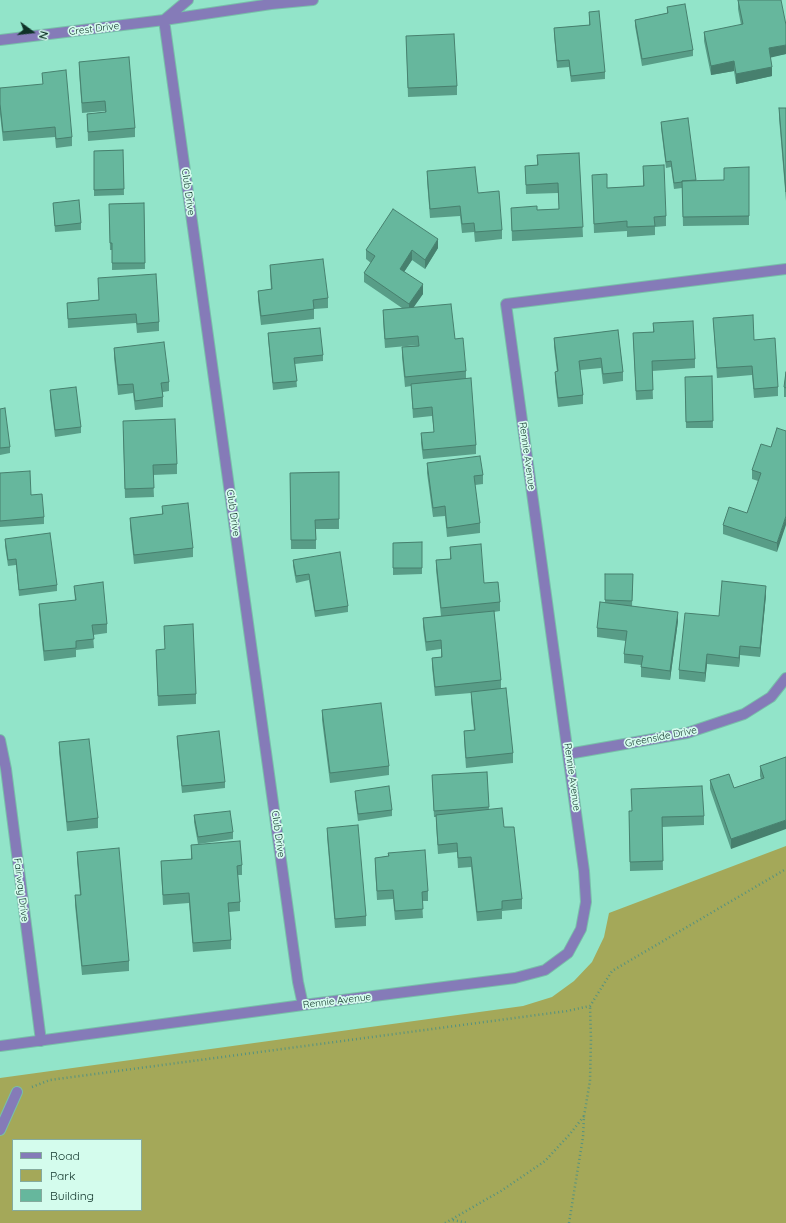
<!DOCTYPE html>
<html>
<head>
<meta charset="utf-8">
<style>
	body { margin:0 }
	#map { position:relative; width:786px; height:1223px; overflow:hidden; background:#92e4c9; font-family:Quicksand,sans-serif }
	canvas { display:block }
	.legend { position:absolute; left:12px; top:1139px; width:130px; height:72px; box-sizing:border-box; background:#d4fced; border:1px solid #85ab9e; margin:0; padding:5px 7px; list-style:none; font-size:12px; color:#0f3228 }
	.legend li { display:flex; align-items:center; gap:8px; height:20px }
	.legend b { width:20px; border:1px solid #85ab9e }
	.north { position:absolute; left:12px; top:12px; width:40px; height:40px; -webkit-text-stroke:3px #d4fced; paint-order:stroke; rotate:105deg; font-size:11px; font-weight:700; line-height:16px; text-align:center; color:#0f3228 }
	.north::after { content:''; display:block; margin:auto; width:14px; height:18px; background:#0f3228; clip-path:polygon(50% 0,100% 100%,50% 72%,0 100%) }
</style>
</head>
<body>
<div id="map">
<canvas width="786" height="1223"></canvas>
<ul class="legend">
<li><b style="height:5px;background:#857bb8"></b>Road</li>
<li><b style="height:11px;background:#a4a859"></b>Park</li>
<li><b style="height:11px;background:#66b79d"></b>Building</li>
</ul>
<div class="north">N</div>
</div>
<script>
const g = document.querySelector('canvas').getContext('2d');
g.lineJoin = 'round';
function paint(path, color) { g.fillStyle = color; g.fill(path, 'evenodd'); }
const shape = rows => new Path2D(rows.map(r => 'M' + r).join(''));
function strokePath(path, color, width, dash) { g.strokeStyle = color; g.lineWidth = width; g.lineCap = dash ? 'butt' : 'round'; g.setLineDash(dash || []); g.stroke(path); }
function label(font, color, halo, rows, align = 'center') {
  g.font = font + ' Quicksand,sans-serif'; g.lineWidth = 3.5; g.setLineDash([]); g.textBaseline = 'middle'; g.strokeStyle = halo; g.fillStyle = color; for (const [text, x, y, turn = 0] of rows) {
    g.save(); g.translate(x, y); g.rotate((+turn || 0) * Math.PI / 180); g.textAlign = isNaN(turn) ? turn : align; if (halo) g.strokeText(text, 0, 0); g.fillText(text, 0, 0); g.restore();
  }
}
paint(shape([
	[786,846,786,1223,0,1223,0,1078,523,1006,552,997,574,981,592,962,604,937,609,913],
	[13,1140,141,1140,141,1210,13,1210]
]), '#a4a859');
const minor = shape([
	[188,0,164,20,298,982,303,1005],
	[0,40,164,20,271,4,313,0],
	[0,740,6,769,41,1041],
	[568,754,687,733,744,714,771,697,786,678],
	[0,1046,303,1005,515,978,545,970,568,953,581,929,586,902,584,871,506,304,786,269],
	[0,1130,17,1092]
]);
strokePath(minor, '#78c0a9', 12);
strokePath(shape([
	[32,1087,50,1080,567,1011,590,1006,612,971,786,869],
	[453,1220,468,1223],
	[445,1223,501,1191,545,1161,570,1134,584,1116],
	[569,1223,583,1137,584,1116,590,1081,591,1039,590,1006]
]), '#55927f', 2.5, [1, 3]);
strokePath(minor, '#857bb8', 10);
paint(shape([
	[738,0,786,54,770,57,772,76,736,84,734,71,711,75,704,41,704,32,741,25,738,9],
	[667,7,693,50,693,56,642,66,635,26,635,20,667,13],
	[589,12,605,72,605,79,571,82,569,67,557,68,554,35,554,28,589,25],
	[406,36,457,86,457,95,408,97],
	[79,62,135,128,135,137,88,141,87,114,105,112,105,111,82,113,79,71],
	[42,73,72,137,72,146,56,148,55,137,3,141,0,114,0,88,43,85],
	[779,108,786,108,786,201,779,118],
	[661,122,696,180,696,181,724,180,749,167,749,225,683,226,682,188,674,189,671,167,666,168,661,128],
	[123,150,124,195,94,196,94,151],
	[579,153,583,237,512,241,511,208,537,210,559,209,558,193,526,194,525,166,537,165,537,155],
	[643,166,666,216,666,226,655,227,655,235,627,237,627,231,594,233,592,175,607,188,643,186],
	[427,171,478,193,502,230,502,239,475,242,474,232,462,233,460,216,430,218,427,181],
	[53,203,81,223,81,230,55,232],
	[144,203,145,269,112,270,112,250,110,250,109,204],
	[438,248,425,269,412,260,404,272,423,294,413,307,455,339,466,371,466,379,476,445,476,454,423,459,421,443,421,433,434,432,432,416,413,418,411,386,405,387,402,357,402,347,418,345,385,348,383,320,383,310,402,308,364,282,364,273,371,263,366,259,366,250],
	[270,265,328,298,328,308,314,309,314,319,261,325,258,300,258,291,271,289,270,274],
	[98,278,159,322,159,331,137,333,136,323,68,328,67,303,99,300],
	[713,318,754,340,778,387,778,396,754,398,752,375,717,378],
	[653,323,695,359,695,368,652,371,653,399,636,400,633,333,653,332],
	[618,330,623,372,623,381,603,384,601,368,580,370,583,395,583,404,558,407,555,381,555,372,557,372,554,347,554,338],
	[268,333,323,355,323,361,295,364,297,387,273,390,268,339],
	[114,348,169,382,169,391,163,392,163,407,135,410,133,393,118,395,114,358],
	[786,372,786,397,784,397,784,387],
	[712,376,713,428,686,428,685,377],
	[50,390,81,427,81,433,55,437,50,397],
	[0,409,10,447,10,453,0,455],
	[777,428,777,552,723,534,723,525,747,513,758,481,752,479,752,470,771,447],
	[123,430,177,464,177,474,153,475,154,497,125,498],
	[427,463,483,475,483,484,475,485,480,523,480,533,447,537,445,516,433,517,427,473],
	[339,472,339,529,316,529,316,549,291,549,290,473],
	[0,473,31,495,44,517,44,524,0,527],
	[162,506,193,548,193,557,134,564,130,527,130,518,162,514],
	[5,539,57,585,57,591,19,596,16,565,8,566,5,546],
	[422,542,422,574,393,575,393,543],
	[450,547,484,583,500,602,500,611,494,612,501,680,501,688,513,753,513,763,466,768,464,740,464,731,474,730,471,701,471,693,435,696,432,667,432,658,441,657,441,649,426,651,423,627,423,618,441,616,436,570,436,560,450,559],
	[293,560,348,606,348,612,315,617,309,580,296,583,293,566],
	[605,574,633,574,632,606,678,621,670,680,641,677,641,665,624,663,624,654,626,641,597,637,597,628,605,603],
	[74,586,107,624,107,633,93,635,94,648,76,650,76,657,44,661,39,613,39,604,75,600],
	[766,595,760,657,740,655,739,667,707,664,705,682,679,679,679,670,719,616],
	[164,626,196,694,196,704,158,706,156,650,165,649],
	[322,710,389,766,389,775,330,783,322,720],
	[177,736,225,782,225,788,182,793,177,742],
	[59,742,98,818,98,828,67,831,59,752],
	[786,757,731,849,710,789,710,780,734,788,761,779,760,776,760,766],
	[487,772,489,810,504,827,522,899,522,909,502,911,502,919,477,921,471,867,458,868,457,852,438,854,436,824,436,817,434,817,432,775],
	[631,789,704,816,704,825,662,827,663,870,630,871,629,820,632,811],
	[355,791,392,810,392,816,358,821,355,797],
	[194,815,233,832,233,839,198,844,194,822],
	[327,828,366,916,366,926,335,928,327,837],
	[191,845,242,865,242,875,238,875,240,902,240,911,229,912,231,940,231,949,193,952,189,903,163,905,161,871,161,861,191,859],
	[77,852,129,961,129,971,82,975,75,905,75,895,80,895,77,861],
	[388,853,428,891,428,901,422,901,423,918,395,920,393,899,377,900,375,867,375,858,388,856]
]), '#589d87');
paint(shape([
	[786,45,786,54,769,58,769,48],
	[734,61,734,71,711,75,711,66],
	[772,67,772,76,736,84,736,74],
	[438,239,438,248,425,269,425,260],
	[412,250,412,260,400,278,400,269],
	[423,284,423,294,409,314,409,304],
	[786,516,786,525,777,552,777,543],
	[766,586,766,595,760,657,760,648],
	[678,612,678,621,670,680,670,671],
	[740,646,740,655,739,667,739,658],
	[707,654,707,664,705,682,705,673],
	[786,820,786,829,731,849,731,839]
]), '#47806e');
const building = shape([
	[738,0,781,0,786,25,786,45,769,48,772,67,736,74,734,61,711,66,704,32,743,24,738,0],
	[685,4,693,50,642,59,635,20,668,13,667,7,685,4],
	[599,11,605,72,571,76,569,60,557,61,554,28,590,25,589,12,599,11],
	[454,34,457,86,408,88,406,36,454,34],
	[129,57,135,128,88,132,87,114,106,112,105,101,82,103,79,62,129,57],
	[66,70,72,137,56,139,55,127,3,132,0,104,0,88,43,84,42,73,66,70],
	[779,108,786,108,786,192,779,108],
	[688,118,696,180,682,181,682,182,674,183,671,161,666,162,661,122,688,118],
	[123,150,124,189,94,190,94,151,123,150],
	[579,153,583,227,512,231,511,208,537,206,537,210,559,209,558,183,526,185,525,166,538,165,537,155,579,153],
	[664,165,666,216,654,217,655,226,627,227,627,221,594,224,592,175,607,174,607,188,644,186,643,166,664,165],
	[475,167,478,193,499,191,502,230,475,232,474,223,462,224,460,206,430,209,427,171,475,167],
	[749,167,749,216,683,217,682,181,724,180,724,168,749,167],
	[79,200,81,223,55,226,53,203,79,200],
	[144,203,145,263,112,263,112,243,110,243,109,204,144,203],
	[393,209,438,239,425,260,412,250,400,269,423,284,409,304,364,273,375,256,366,250,393,209],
	[323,259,328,298,313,300,314,309,261,316,258,291,272,289,270,265,323,259],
	[156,274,159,322,137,324,136,314,68,319,67,303,99,300,98,278,156,274],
	[451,304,455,339,463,338,466,371,405,377,402,347,419,346,418,336,385,339,383,310,451,304],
	[753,315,754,340,775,338,778,387,754,389,752,366,717,368,713,318,753,315],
	[693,321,695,359,652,361,653,390,636,391,633,333,654,332,653,323,693,321],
	[320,328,323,355,294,358,297,381,273,383,268,333,320,328],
	[618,330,623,372,603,374,601,358,579,361,583,395,558,398,555,372,558,371,554,338,618,330],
	[164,342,169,382,161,383,163,397,135,401,133,384,118,385,114,348,164,342],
	[786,372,786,388,784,387,786,372],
	[712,376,713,421,686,422,685,377,712,376],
	[471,378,476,445,423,450,421,433,434,432,432,407,413,409,411,384,471,378],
	[76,387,81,427,55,430,50,390,76,387],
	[5,408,10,447,0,448,0,409,5,408],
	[175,419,177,464,153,465,154,488,125,489,123,421,175,419],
	[777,428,786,431,786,516,777,543,723,525,729,507,747,513,761,473,752,470,761,444,771,447,777,428],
	[480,456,483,475,474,476,480,523,447,528,445,506,433,508,427,463,480,456],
	[30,471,31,495,42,494,44,517,0,521,0,473,30,471],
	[339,472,339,519,315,520,316,540,291,540,290,473,339,472],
	[188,503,193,548,134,555,130,518,163,514,162,506,188,503],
	[50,533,57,585,19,590,16,559,8,560,5,539,50,533],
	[422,542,422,568,393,568,393,543,422,542],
	[481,544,484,583,498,582,500,602,441,608,436,560,451,559,450,547,481,544],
	[340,552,348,606,315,611,309,574,296,576,293,560,340,552],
	[605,574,633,574,632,601,605,600,605,574],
	[722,581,766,586,760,648,740,646,739,658,707,654,705,673,679,670,685,613,719,616,722,581],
	[103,582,107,624,92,625,94,639,76,641,76,648,44,651,39,604,76,600,74,586,103,582],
	[600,602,678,612,670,671,641,667,643,656,624,654,627,631,597,628,600,602],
	[494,611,501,680,435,687,432,658,442,657,441,640,426,642,423,618,494,611],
	[193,624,196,694,158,696,156,650,165,649,164,626,193,624],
	[506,688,513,753,466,758,464,731,475,730,471,692,506,688],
	[381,703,389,766,330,773,322,710,381,703],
	[219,731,225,782,182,786,177,736,219,731],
	[89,739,98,818,67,822,59,742,89,739],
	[786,757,786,820,731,839,710,780,729,774,734,788,764,778,760,766,786,757],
	[487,772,489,807,434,811,432,775,487,772],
	[389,786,392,810,358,814,355,791,389,786],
	[702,786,704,816,662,817,663,861,630,862,629,811,632,811,631,789,702,786],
	[502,808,504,827,514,827,522,899,502,901,502,909,477,912,471,857,458,858,457,843,438,845,436,815,502,808],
	[230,811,233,832,198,837,194,815,230,811],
	[358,825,366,916,335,919,327,828,358,825],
	[240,841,242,865,237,866,240,902,228,903,231,940,193,943,189,893,163,895,161,861,192,859,191,845,240,841],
	[119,848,129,961,82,966,75,895,81,895,77,852,119,848],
	[425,850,428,891,422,892,423,909,395,911,393,890,377,891,375,858,389,856,388,853,425,850]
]);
paint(building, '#66b79d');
strokePath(building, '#47806e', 1);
label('10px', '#0f3228', '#d4fced', [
	["Crest Drive",94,29,-7],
	["Club Drive",188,192,82],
	["Rennie Avenue",527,456,82],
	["Club Drive",233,513,82],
	["Greenside Drive",661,737,-11],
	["Rennie Avenue",572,777,82],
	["Club Drive",278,834,82],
	["Fairway Drive",21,890,83],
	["Rennie Avenue",337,1001,-7]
]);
</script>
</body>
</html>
